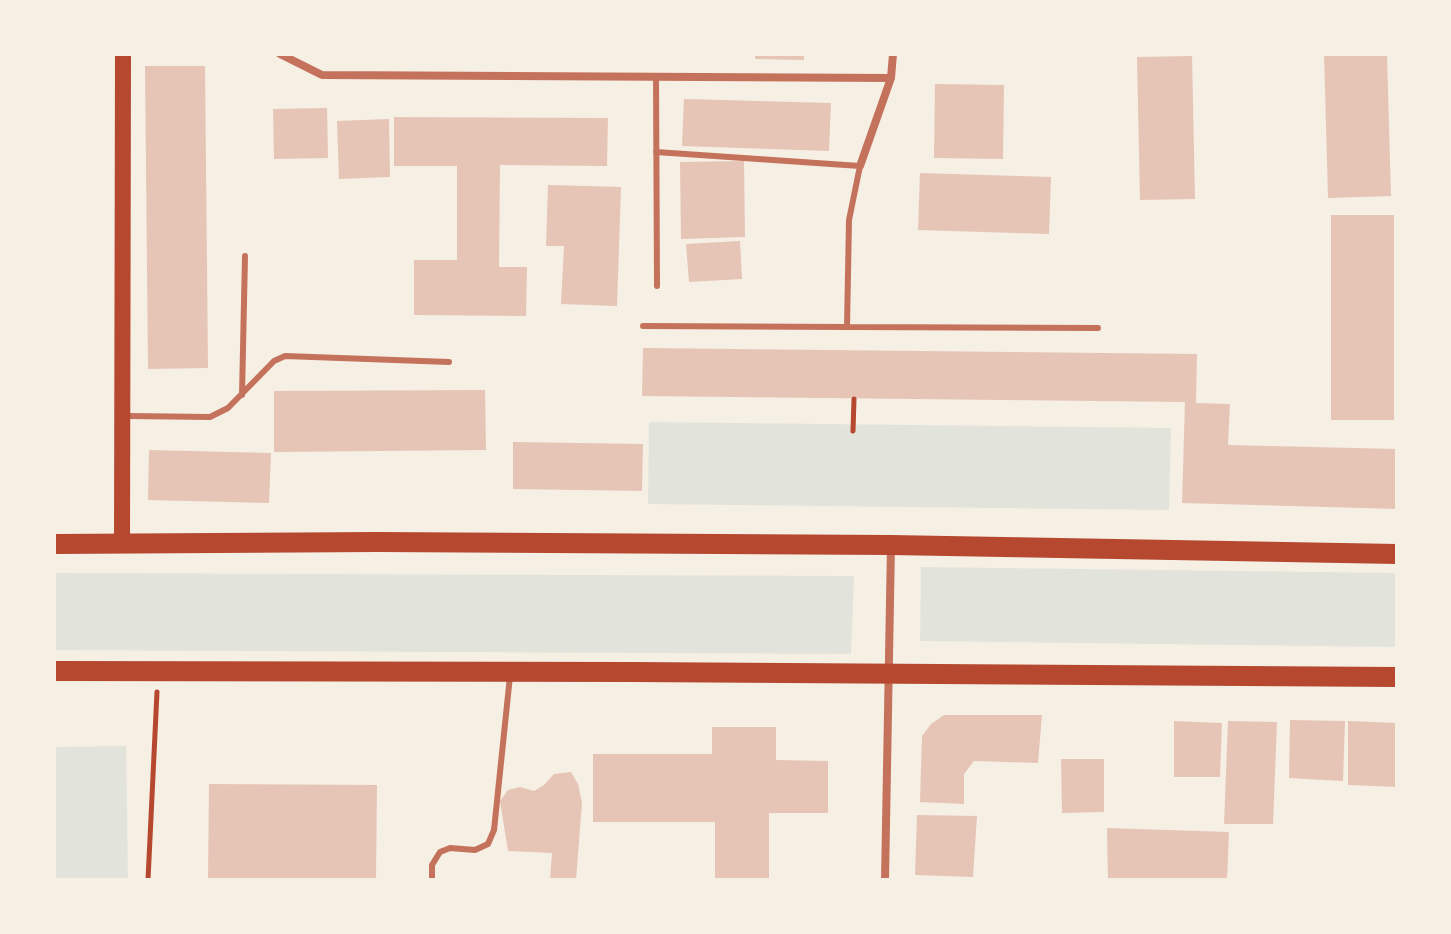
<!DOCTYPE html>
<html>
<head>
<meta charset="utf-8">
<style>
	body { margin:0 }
	#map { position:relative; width:1451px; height:934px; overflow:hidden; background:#f6efe4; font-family:Georgia,serif }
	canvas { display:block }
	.frame { position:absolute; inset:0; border:56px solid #f6efe4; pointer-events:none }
</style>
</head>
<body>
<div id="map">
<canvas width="1451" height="934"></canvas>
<div class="frame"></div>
</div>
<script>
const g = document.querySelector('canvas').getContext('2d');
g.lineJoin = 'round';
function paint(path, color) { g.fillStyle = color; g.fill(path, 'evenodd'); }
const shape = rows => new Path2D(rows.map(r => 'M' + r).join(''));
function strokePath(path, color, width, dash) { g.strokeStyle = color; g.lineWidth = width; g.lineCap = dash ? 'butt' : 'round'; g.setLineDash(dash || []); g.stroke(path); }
paint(shape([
	[649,422,1171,428,1169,510,648,504],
	[921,567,1397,573,1397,647,920,641],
	[54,573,854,576,851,654,54,650],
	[126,746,128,880,54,880,54,747]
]), '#e2e4dc');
paint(shape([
	[755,54,804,54,804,60,755,59],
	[1324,54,1387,54,1391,196,1328,198],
	[1192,56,1195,199,1140,200,1137,57],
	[145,66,205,66,208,368,148,369],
	[935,84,1004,85,1003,159,934,158],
	[684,99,831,103,829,151,682,146],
	[327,108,328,158,274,159,273,109],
	[394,117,608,118,607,166,500,165,499,267,527,267,526,316,414,315,414,260,457,260,457,166,394,166],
	[389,119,390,177,339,179,337,121],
	[744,161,745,237,681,239,680,162],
	[920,173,1051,177,1049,234,918,230],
	[548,185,621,187,617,306,561,304,564,246,546,246],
	[1331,215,1394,215,1394,420,1331,420],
	[740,241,742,279,689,282,686,244],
	[643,348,1197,354,1196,403,1230,404,1228,445,1397,449,1397,509,1182,503,1185,402,642,396],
	[485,390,486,450,274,452,274,391],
	[513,442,643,444,642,491,513,489],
	[149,450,271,453,269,503,148,500],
	[944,715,1042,715,1038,763,974,761,964,774,964,804,920,802,922,736,931,724],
	[1290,720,1345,721,1343,781,1289,778],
	[1174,721,1222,723,1220,777,1174,777],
	[1228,721,1277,722,1273,824,1224,824],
	[1348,721,1397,723,1397,787,1348,785],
	[712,727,776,727,776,760,828,761,828,813,769,813,769,880,715,880,715,822,593,822,593,754,712,754],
	[1061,759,1104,759,1104,812,1062,813],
	[571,772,578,784,582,803,576,880,550,880,552,853,508,851,500,801,508,790,520,787,534,791,544,785,554,774],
	[209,784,377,785,376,880,208,880],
	[917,815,977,816,973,877,915,875],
	[1107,828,1229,832,1227,880,1108,880]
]), '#e6c5b7');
strokePath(shape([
	[853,431,854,399],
	[148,880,157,692]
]), '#b5482f', 5);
strokePath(shape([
	[656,77,657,286],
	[656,152,860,166,849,220,847,327,1098,328],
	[643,326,847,327],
	[242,395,245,256],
	[128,416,210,417,228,408,274,361,285,356,449,362],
	[432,880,432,865,440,852,450,848,475,850,488,844,494,830,510,676]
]), '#c5725c', 6);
strokePath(shape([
	[280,54,322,75,891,78],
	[860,166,891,78,893,54],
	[885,880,891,545]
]), '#c5725c', 8);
strokePath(shape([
	[122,543,123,54]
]), '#b5482f', 16);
strokePath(shape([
	[54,544,377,542,891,545,1397,554],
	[54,671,632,672,1397,677]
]), '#b5482f', 20);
</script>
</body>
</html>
